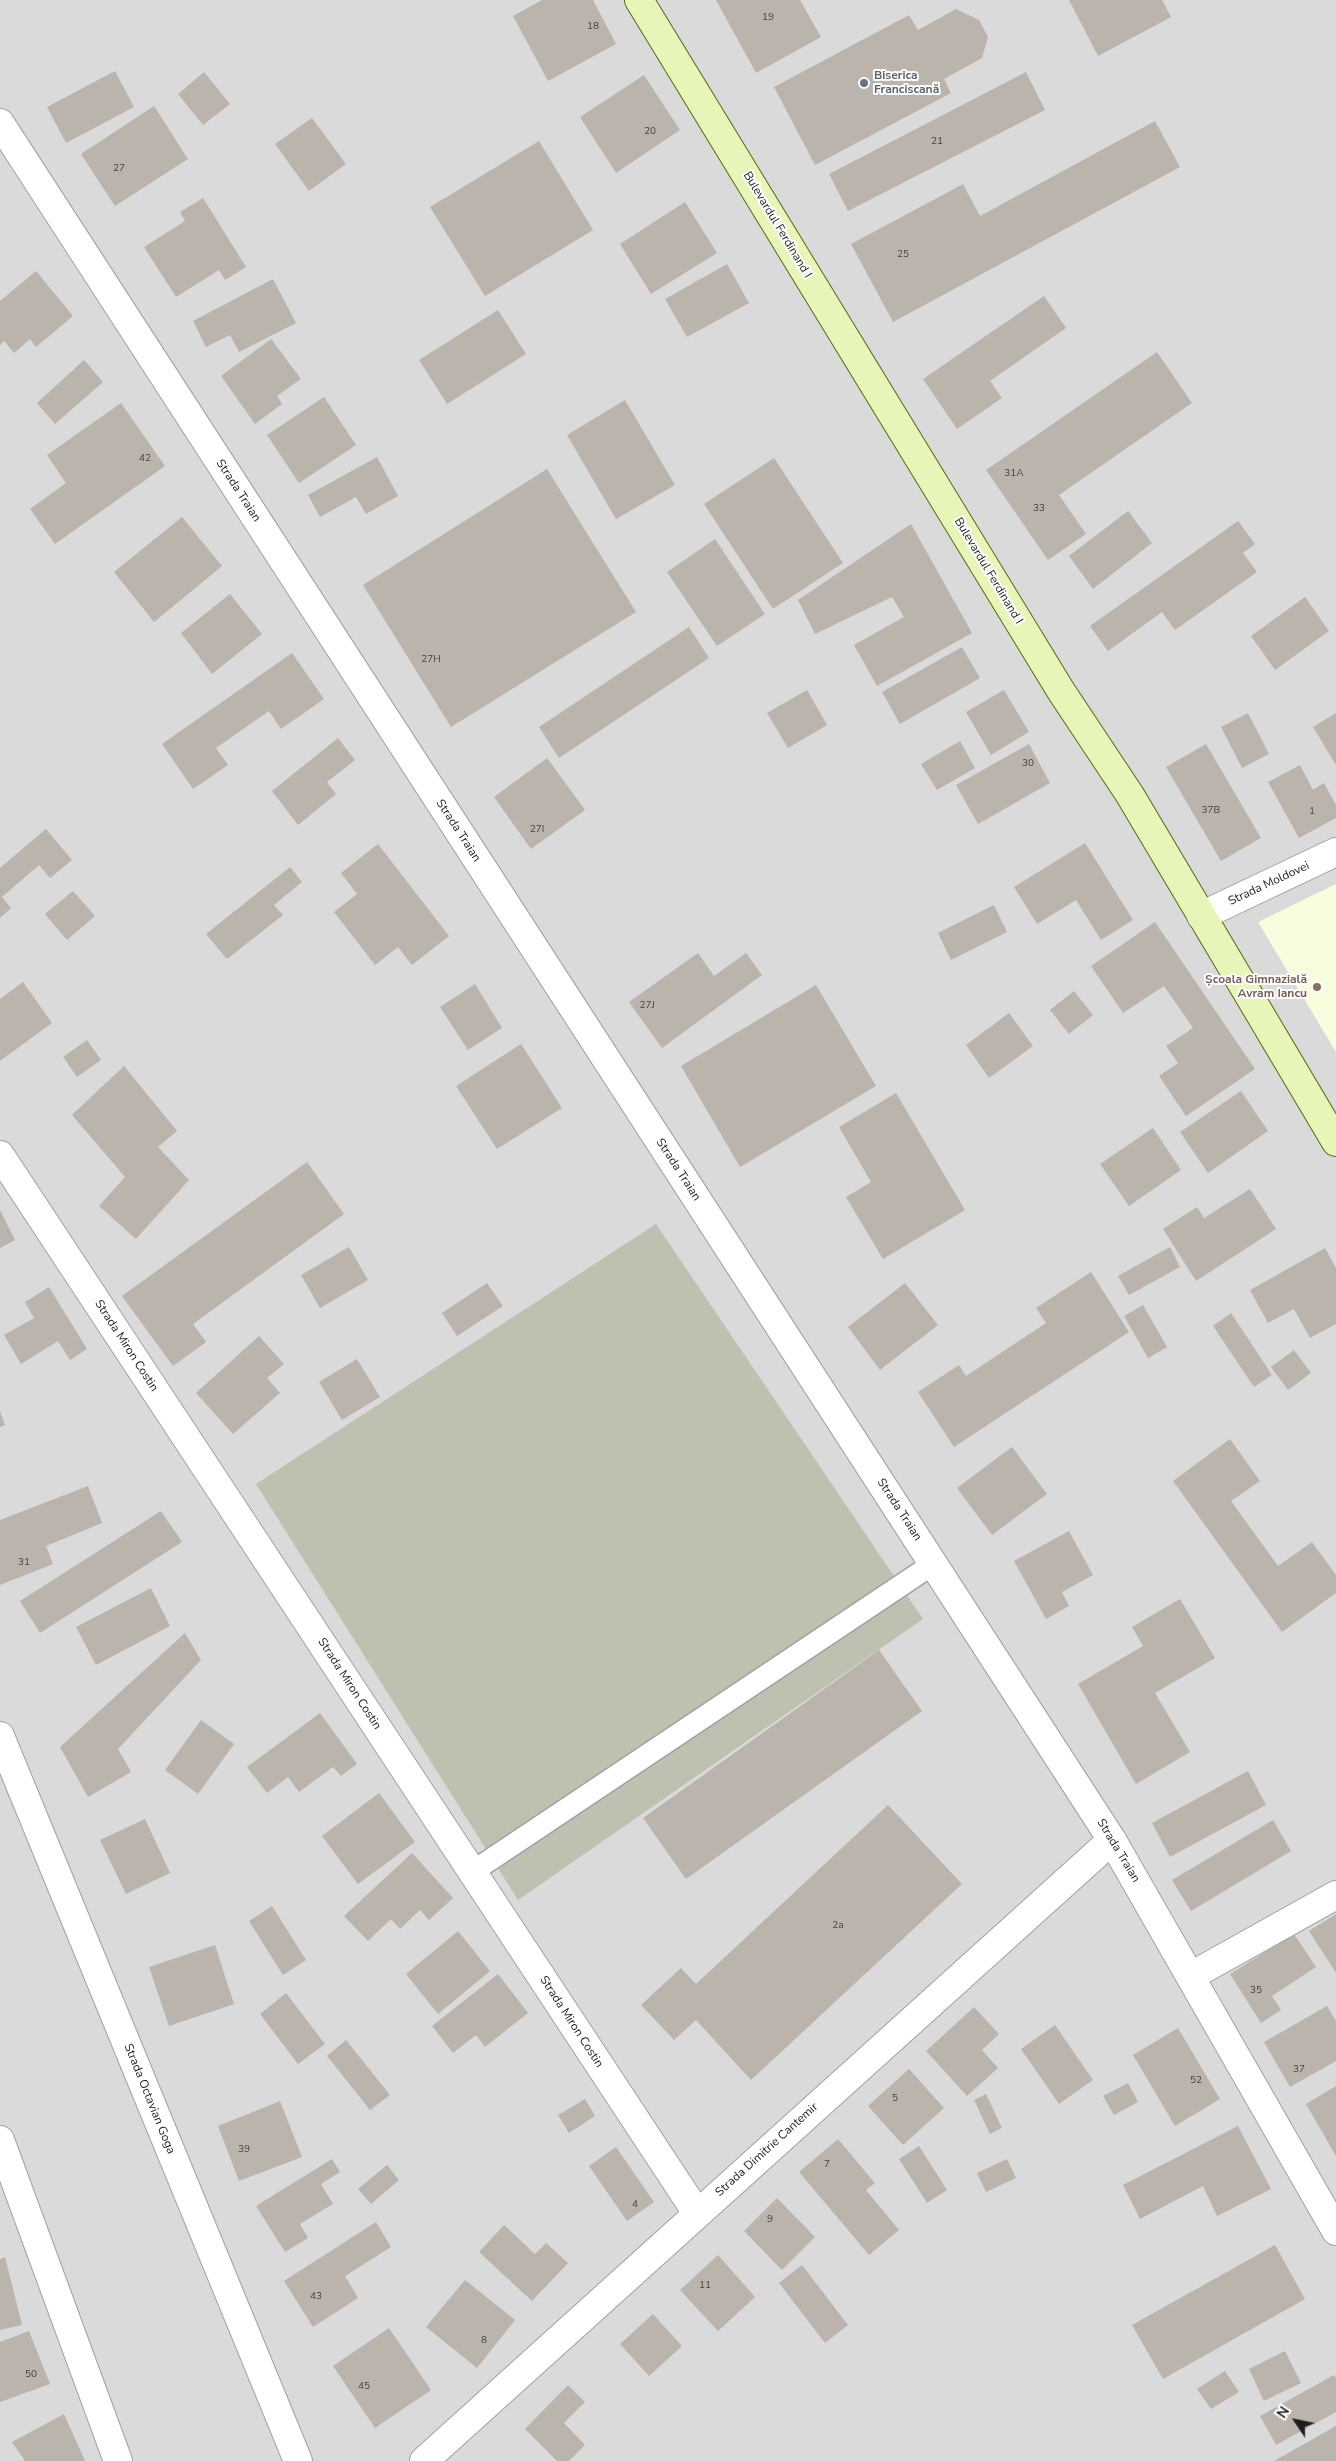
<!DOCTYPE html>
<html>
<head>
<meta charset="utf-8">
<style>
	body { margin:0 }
	#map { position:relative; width:1336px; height:2461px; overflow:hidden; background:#edece3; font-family:"Nunito Sans",sans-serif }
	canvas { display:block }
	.north { position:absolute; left:1271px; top:2396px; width:50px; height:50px; -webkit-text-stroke:4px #fff; paint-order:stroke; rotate:304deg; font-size:14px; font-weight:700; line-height:20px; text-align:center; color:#1d1d1d }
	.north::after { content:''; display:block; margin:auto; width:18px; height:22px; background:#1d1d1d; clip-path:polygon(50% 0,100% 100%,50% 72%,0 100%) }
</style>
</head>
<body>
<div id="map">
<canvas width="1336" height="2461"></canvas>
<div class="north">N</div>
</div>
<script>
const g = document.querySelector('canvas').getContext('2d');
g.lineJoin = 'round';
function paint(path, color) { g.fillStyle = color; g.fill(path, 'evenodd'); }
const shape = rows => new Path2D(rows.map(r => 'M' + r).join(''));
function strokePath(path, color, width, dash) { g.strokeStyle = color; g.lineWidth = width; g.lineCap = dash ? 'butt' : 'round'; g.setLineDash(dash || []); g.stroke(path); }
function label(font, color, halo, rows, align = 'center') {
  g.font = font + ' "Nunito Sans",sans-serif'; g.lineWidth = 4; g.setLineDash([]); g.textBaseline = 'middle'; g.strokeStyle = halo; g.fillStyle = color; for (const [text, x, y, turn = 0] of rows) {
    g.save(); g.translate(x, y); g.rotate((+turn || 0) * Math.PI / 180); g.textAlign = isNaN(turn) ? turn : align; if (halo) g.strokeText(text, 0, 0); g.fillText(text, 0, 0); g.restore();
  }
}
paint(shape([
	[0,0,1336,0,1336,2461,0,2461]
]), '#dbdada');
paint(shape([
	[1336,884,1336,1052,1258,922]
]), '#f7fddd');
paint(shape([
	[656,1224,923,1619,518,1900,256,1484]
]), '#bec1af');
paint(shape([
	[542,0,593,0,616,44,548,81,513,16],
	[716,0,800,0,821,37,756,73],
	[1069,0,1162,0,1171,17,1098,56],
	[956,9,979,20,988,37,982,58,944,79,951,93,815,165,774,87,909,15,918,30],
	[115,71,134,107,66,143,47,107],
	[204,72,230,104,203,125,178,94],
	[1026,72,1045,110,848,211,829,174],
	[644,75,680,130,616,173,580,117],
	[154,106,188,159,115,206,81,154],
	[312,118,346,164,309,191,275,144],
	[1155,121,1180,167,893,322,851,244,963,184,980,216],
	[539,141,593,230,485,296,430,207],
	[203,198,246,267,225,280,219,270,176,297,144,247,185,221,180,212],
	[685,202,717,253,651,294,620,244],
	[727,264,749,303,687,337,665,299],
	[36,271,73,316,36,347,30,339,14,353,4,341,0,345,0,301],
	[273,279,296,323,239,352,230,335,206,347,193,321],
	[1044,296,1066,328,990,381,1002,398,957,429,923,379],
	[498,310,526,354,447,404,419,360],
	[271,339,301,379,277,396,282,404,255,424,221,376],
	[1157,352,1192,403,1059,495,1086,534,1048,560,986,470],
	[84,360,103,382,55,424,37,403],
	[324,397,356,445,299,483,267,435],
	[625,400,675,485,616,519,567,435],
	[121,403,165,466,55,544,30,509,66,483,47,455],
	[377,457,398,496,366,514,356,497,320,517,308,495],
	[774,458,843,563,773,609,704,504],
	[547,469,636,612,451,727,363,585],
	[1128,511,1152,543,1093,589,1069,556],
	[182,517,222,566,154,622,114,572],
	[1238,521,1255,544,1243,553,1257,572,1175,630,1162,612,1108,651,1090,626],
	[911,524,972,633,877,686,854,645,904,617,892,597,815,634,798,600],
	[715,539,765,614,717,646,667,572],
	[230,594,262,634,212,674,181,633],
	[1305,597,1329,631,1275,670,1251,636],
	[689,627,709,658,559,758,539,727],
	[962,647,980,678,900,724,882,692],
	[292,653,324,699,281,729,269,711,216,748,228,765,193,789,162,744],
	[807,690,827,725,788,748,767,713],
	[1004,690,1029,732,991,755,966,712],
	[1248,713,1269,754,1242,768,1221,727],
	[1336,713,1336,765,1313,727],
	[338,738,355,760,327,782,336,794,298,825,272,791],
	[960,741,975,768,937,790,921,764],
	[1029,744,1050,783,978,824,956,785],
	[1206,744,1261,838,1221,861,1166,767],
	[547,758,585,810,531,849,494,797],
	[1300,765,1313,790,1324,783,1336,805,1336,818,1299,838,1268,782],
	[46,829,72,860,50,878,39,865,2,897,11,908,0,918,0,868],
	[1085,843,1133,920,1101,940,1076,900,1037,924,1014,887],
	[378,844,449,936,412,965,398,947,375,965,334,912,357,894,341,873],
	[290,867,302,882,274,905,283,915,227,959,206,934],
	[73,891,95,916,67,940,45,914],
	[994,905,1007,932,951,960,938,933],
	[1155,922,1255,1069,1186,1116,1159,1076,1178,1063,1166,1046,1193,1028,1164,986,1123,1013,1091,966],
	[698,953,714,976,746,953,762,975,662,1048,629,1002],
	[23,982,52,1023,0,1061,0,999],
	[475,984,502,1028,468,1050,440,1007],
	[816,985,876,1086,740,1167,681,1066],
	[1074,991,1093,1015,1069,1034,1050,1010],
	[1009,1013,1033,1046,989,1078,966,1045],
	[87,1040,101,1060,77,1077,63,1057],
	[521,1044,562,1108,497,1149,456,1086],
	[124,1066,177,1131,158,1147,189,1180,136,1239,99,1206,125,1177,72,1115],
	[1241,1091,1268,1131,1208,1173,1180,1132],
	[896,1093,965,1210,883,1259,846,1197,871,1182,839,1127],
	[1153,1128,1181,1170,1129,1206,1100,1164],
	[307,1162,344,1214,193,1324,206,1342,173,1366,122,1296],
	[1250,1189,1276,1229,1196,1281,1163,1229,1197,1207,1204,1218],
	[0,1210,15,1240,0,1248],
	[349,1247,368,1280,320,1308,301,1275],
	[1170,1247,1180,1267,1129,1295,1118,1276],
	[1325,1248,1336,1268,1336,1324,1310,1338,1294,1309,1268,1323,1250,1290],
	[1091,1272,1129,1332,954,1447,918,1392,959,1365,966,1376,1046,1323,1036,1308],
	[487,1283,503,1306,457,1336,442,1313],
	[905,1283,938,1325,880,1370,848,1327],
	[49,1287,87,1349,70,1360,58,1341,21,1364,4,1335,34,1318,25,1302],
	[1143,1305,1167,1347,1148,1358,1124,1316],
	[1231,1313,1272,1375,1254,1387,1213,1326],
	[259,1336,284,1364,267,1378,280,1393,233,1434,196,1393],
	[1294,1350,1311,1373,1288,1390,1271,1367],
	[357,1359,380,1397,342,1420,319,1382],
	[0,1411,5,1425,0,1427],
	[1230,1439,1260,1481,1231,1501,1278,1566,1312,1542,1336,1575,1336,1593,1282,1632,1173,1481],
	[1012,1447,1047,1494,992,1535,957,1488],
	[88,1486,102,1523,46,1546,53,1564,0,1585,0,1520],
	[161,1511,182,1542,40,1633,20,1601],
	[1069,1531,1093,1575,1062,1592,1069,1606,1046,1619,1014,1561],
	[151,1588,170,1626,96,1665,76,1627],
	[1180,1599,1215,1658,1155,1693,1190,1752,1136,1784,1078,1684,1143,1646,1132,1627],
	[185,1633,201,1660,118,1749,131,1772,88,1797,60,1747],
	[879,1650,922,1711,686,1879,643,1818],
	[320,1713,357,1764,341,1776,333,1767,299,1792,288,1777,267,1793,247,1767],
	[201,1720,234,1744,198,1794,165,1770],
	[1248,1771,1266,1805,1170,1857,1152,1823],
	[379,1793,415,1842,358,1884,322,1836],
	[888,1805,962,1884,751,2080,696,2020,674,2040,641,2005,681,1968,696,1984],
	[145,1819,170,1873,126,1894,100,1840],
	[1273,1820,1291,1851,1191,1911,1172,1880],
	[412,1853,453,1898,429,1920,420,1910,400,1929,391,1919,368,1941,344,1916],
	[272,1906,306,1960,283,1975,249,1921],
	[1336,1914,1336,1973,1309,1931],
	[458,1931,490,1971,438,2014,406,1974],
	[1294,1934,1316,1967,1272,1996,1281,2010,1261,2023,1230,1974],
	[215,1945,234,2004,169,2026,149,1967],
	[498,1974,528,2013,485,2047,476,2035,453,2053,432,2026],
	[286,1993,325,2044,298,2064,260,2014],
	[1327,2006,1336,2021,1336,2061,1290,2087,1264,2042],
	[974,2007,999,2034,982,2050,998,2068,967,2096,926,2051],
	[1055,2025,1093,2080,1059,2104,1021,2049],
	[1178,2028,1220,2099,1175,2126,1133,2055],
	[346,2040,390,2095,370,2110,327,2056],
	[909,2069,944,2108,903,2145,868,2106],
	[1128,2083,1138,2102,1114,2115,1103,2096],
	[1336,2086,1336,2156,1306,2104],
	[986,2094,1002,2128,990,2134,974,2100],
	[585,2099,595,2116,569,2133,558,2115],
	[280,2101,302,2157,239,2181,218,2126],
	[1238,2126,1271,2189,1217,2216,1203,2186,1140,2219,1123,2185],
	[838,2139,875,2183,866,2190,899,2230,869,2255,799,2172],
	[919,2146,947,2190,927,2203,899,2159],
	[616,2147,654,2202,627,2221,589,2166],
	[332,2159,340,2172,321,2184,333,2204,300,2224,308,2238,285,2252,256,2206],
	[1007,2159,1016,2178,986,2192,977,2173],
	[387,2165,399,2180,371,2204,358,2189],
	[777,2198,815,2237,782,2270,744,2231],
	[376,2222,391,2247,345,2276,358,2298,313,2327,284,2281],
	[504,2225,535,2254,546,2243,568,2263,532,2301,479,2252],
	[1275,2245,1305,2299,1163,2379,1132,2325],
	[718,2255,755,2297,718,2331,680,2290],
	[5,2257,22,2325,0,2330,0,2259],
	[802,2265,848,2325,825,2343,779,2283],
	[465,2280,515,2320,477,2368,426,2327],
	[653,2314,682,2346,649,2376,620,2344],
	[389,2328,431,2390,375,2428,333,2366],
	[29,2331,50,2384,0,2402,0,2342],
	[1285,2351,1301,2383,1264,2401,1249,2369],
	[1225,2371,1239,2392,1211,2409,1197,2389],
	[1334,2375,1336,2378,1336,2412,1276,2445,1260,2416],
	[568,2385,585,2402,564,2423,585,2445,569,2461,557,2461,525,2429],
	[64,2414,85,2461,25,2461,12,2442],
	[1336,2426,1336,2461,1274,2461]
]), '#bab4ad');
const service = shape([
	[472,1872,933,1564]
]);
const minor = shape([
	[0,123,1112,1840,1336,2231],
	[1201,916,1336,852],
	[0,1155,697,2213],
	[1191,1976,1336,1895],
	[0,2140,118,2461],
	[424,2461,1112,1840]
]);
const tertiary = shape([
	[0,1736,298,2461]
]);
const secondary = shape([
	[639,0,1061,691,1130,795,1336,1142]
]);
strokePath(service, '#a1a1a1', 24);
strokePath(minor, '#a1a1a1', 30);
strokePath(tertiary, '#a1a1a1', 30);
strokePath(secondary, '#516c0b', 30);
strokePath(service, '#fff', 21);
strokePath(minor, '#fff', 28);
strokePath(tertiary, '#fff', 28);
strokePath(secondary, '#e8f5b9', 28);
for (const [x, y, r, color] of [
	[864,83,5,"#6b7280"],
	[1317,987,5,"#8d6e63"]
]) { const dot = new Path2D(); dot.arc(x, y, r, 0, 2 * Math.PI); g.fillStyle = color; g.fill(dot); strokePath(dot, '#fff', 2); }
label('10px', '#444341', null, [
	["19",768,18],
	["18",593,27],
	["20",650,132],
	["21",937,142],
	["27",119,169],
	["25",903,255],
	["42",145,459],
	["31A",1014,474],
	["33",1039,509],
	["27H",431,660],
	["30",1028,764],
	["37B",1211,811],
	["1",1312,812],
	["27I",537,830],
	["27J",647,1006],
	["31",24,1563],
	["2a",838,1926],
	["35",1256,1991],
	["37",1299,2070],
	["52",1196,2081],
	["5",895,2099],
	["39",244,2150],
	["7",827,2165],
	["4",635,2205],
	["9",770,2220],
	["11",705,2286],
	["43",316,2297],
	["8",484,2341],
	["50",31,2375],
	["45",364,2387]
]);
label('bold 12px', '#5b616d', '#fff', [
	["Biserica",874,76],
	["Franciscană",874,90]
], 'left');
label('12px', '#1d1d1d', '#fff', [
	["Bulevardul Ferdinand I",777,225,59],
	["Strada Traian",238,491,57],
	["Bulevardul Ferdinand I",988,571,59],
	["Strada Traian",458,831,57],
	["Strada Moldovei",1269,884,-25],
	["Strada Traian",678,1170,57],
	["Strada Miron Costin",126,1346,57],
	["Strada Traian",899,1510,57],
	["Strada Miron Costin",349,1684,57],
	["Strada Traian",1118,1851,59],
	["Strada Miron Costin",571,2022,57],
	["Strada Octavian Goga",149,2099,68],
	["Strada Dimitrie Cantemir",767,2150,-42]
]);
label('bold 12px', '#785e54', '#fff', [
	["Școala Gimnazială",1307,980],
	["Avram Iancu",1307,994]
], 'right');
</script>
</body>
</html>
